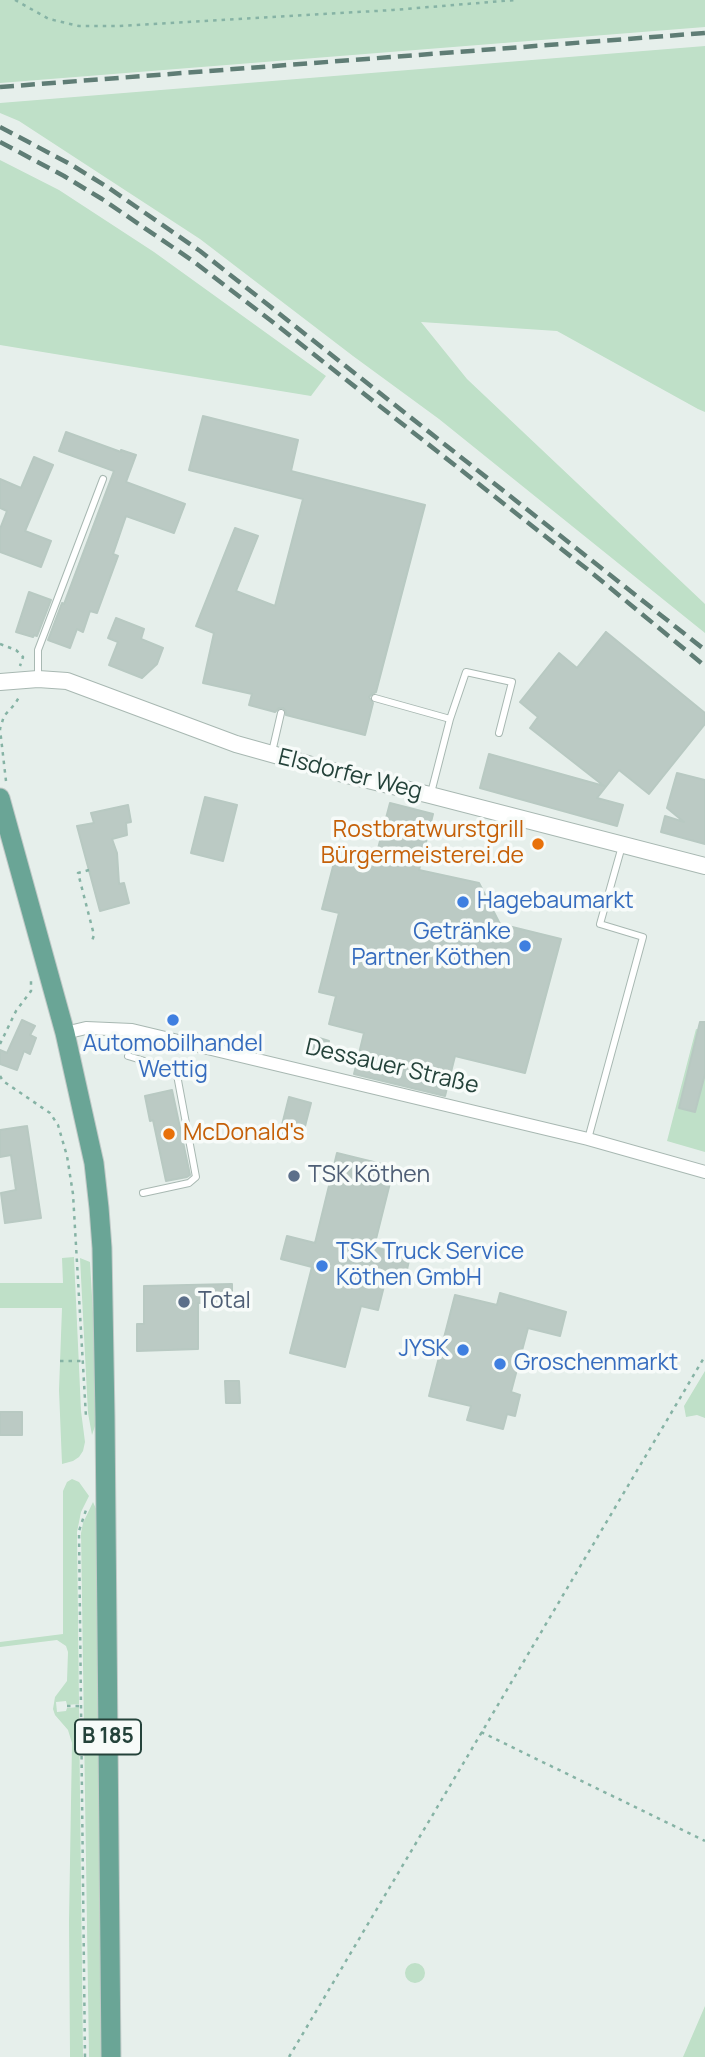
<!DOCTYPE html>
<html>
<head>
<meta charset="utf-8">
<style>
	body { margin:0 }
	canvas { display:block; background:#e6efeb }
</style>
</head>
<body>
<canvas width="705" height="2057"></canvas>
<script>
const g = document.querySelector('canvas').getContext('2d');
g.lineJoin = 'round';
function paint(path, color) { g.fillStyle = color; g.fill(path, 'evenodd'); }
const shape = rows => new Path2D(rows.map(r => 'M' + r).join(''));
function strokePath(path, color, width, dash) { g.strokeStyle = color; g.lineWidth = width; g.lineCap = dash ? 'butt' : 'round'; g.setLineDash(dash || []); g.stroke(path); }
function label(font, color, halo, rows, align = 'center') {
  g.font = font + ' Manrope,sans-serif'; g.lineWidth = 7; g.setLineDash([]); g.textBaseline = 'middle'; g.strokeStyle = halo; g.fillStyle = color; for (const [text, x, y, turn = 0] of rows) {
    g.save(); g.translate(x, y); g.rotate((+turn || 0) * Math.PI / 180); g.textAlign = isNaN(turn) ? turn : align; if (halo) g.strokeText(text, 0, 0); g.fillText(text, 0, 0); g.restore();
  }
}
paint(shape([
	[0,0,705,0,705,27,0,83],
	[705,46,705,412,698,409,557,331,421,322,467,379,705,604,705,633,439,419,353,356,200,239,19,121,0,113,0,103],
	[0,160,59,190,154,252,326,376,311,396,0,345],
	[696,1029,705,1031,705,1152,667,1141],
	[74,1257,81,1411,85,1442,83,1451,79,1457,73,1461,62,1464,59,1390,62,1308,0,1308,0,1283,63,1283,62,1258],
	[80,1258,90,1262,96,1365,96,1423,92,1435,88,1413],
	[705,1371,705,1418,697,1415,686,1417,684,1406],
	[72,1479,79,1482,89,1496,81,1512,77,1532,79,1704,67,1705,66,1701,56,1702,57,1712,66,1711,67,1708,79,1707,83,2057,70,2057,69,1921,72,1743,68,1730,55,1715,53,1709,55,1697,67,1681,68,1652,66,1646,57,1640,0,1647,0,1642,63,1634,63,1491,67,1482],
	[93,1502,97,1511,103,2057,89,2057,81,1533,83,1523],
	'405 1973a10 10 0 1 1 20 0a10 10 0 1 1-20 0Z',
	[705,2006,705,2057,683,2057]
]), '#bfe0c8');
const building = shape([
	[203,416,298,440,291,471,425,505,376,692,372,694,369,697,373,703,365,735,286,715,286,711,283,708,279,708,275,712,249,705,252,694,203,683,214,633,196,626,235,528,258,536,236,591,275,606,303,499,189,470,203,416],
	[66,432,121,452,121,450,136,455,126,482,185,504,174,533,126,516,113,554,118,556,97,613,90,611,83,632,77,629,70,648,48,640,62,603,64,604,114,471,59,451,66,432],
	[34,457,53,465,25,531,51,541,41,567,0,552,0,529,7,511,0,508,0,479,21,488,34,457],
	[29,592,51,600,37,636,34,635,33,637,16,632,29,592],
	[116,618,144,629,141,639,163,648,157,664,142,678,109,665,118,642,108,638,116,618],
	[606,632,705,713,705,724,649,794,619,770,597,798,623,805,617,826,480,788,489,754,604,786,530,728,538,717,520,702,559,653,577,668,606,632],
	[677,773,705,780,705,844,661,832,665,816,684,822,667,808,677,773],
	[205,797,237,805,223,861,191,853,205,797],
	[390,803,433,814,419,870,479,883,500,924,561,939,525,1073,455,1056,445,1096,354,1074,364,1033,329,1024,336,996,319,992,339,913,322,909,337,851,375,860,390,803],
	[128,805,131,822,126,823,127,835,112,839,117,853,119,884,124,883,129,903,100,911,77,826,94,823,91,813,128,805],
	[22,1020,35,1026,30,1035,36,1038,30,1054,24,1051,17,1070,0,1064,0,1050,7,1053,22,1020],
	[700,1022,705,1022,705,1074,695,1112,679,1108,700,1022],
	[316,1037,329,1041,325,1057,311,1054,316,1037],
	[172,1090,190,1175,187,1177,166,1181,153,1120,150,1121,145,1096,172,1090],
	[289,1097,311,1103,302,1138,280,1133,289,1097],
	[27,1126,41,1218,5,1223,1,1193,16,1190,11,1155,0,1157,0,1130,27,1126],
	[337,1153,394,1167,374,1247,410,1256,404,1283,386,1278,378,1310,361,1306,345,1367,290,1353,312,1267,281,1259,287,1236,315,1243,337,1153],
	[232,1284,232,1302,198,1303,198,1349,137,1351,137,1324,144,1324,144,1286,232,1284],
	[500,1293,566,1312,560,1336,528,1328,511,1392,520,1395,515,1416,507,1414,503,1429,467,1420,471,1406,429,1396,455,1295,497,1305,500,1293],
	[225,1381,239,1381,240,1403,226,1403,225,1381],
	[0,1412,22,1412,22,1435,0,1435,0,1412]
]);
paint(building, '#bbcac4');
strokePath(building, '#b8c9c2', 2);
const service = shape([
	[38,677,38,650,103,479],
	[375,698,450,719],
	[272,752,281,713],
	[431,793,450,719,466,672,512,682,499,733],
	[128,1056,171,1069,177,1075,196,1177,189,1183,143,1193],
	[588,1139,643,937,600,924,622,846]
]);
const minor = shape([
	[65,1033,86,1028,132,1030,588,1139,705,1172]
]);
const tertiary = shape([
	[0,682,38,679,67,681,236,744,347,775,430,795,705,866]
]);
const primary = shape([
	[0,798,65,1033,94,1163,99,1208,102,1248,105,1417,111,2057]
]);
strokePath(service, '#a8b8b2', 8);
strokePath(minor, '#a8b8b2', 14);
strokePath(tertiary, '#a8b8b2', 18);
strokePath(primary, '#c2cac8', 21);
strokePath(shape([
	[15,0,49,19,79,26,118,26,393,10,515,0],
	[0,644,16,650,23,657,20,666],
	[6,781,0,729,4,716,15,704,19,697],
	[89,870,78,873,94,935,92,941],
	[0,1044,16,1011,31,991,31,980],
	[0,1076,3,1081,50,1113,58,1125,67,1156,73,1194,86,1417],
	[60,1361,83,1361],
	[67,1706,82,1706],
	[481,1732,705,1841],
	[85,2057,79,1531,87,1507],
	[289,2057,705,1356]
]), '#86b3a5', 2.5, [3.5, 5]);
strokePath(service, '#fff', 6);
strokePath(minor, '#fff', 12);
strokePath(tertiary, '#fff', 16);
strokePath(primary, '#6aa596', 19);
strokePath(shape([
	[0,87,705,33],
	[0,127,70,164,109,188,200,251,705,650],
	[0,142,64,176,102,199,193,261,274,323,592,573,705,666]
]), '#5f7d75', 4.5, [14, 7]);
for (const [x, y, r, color] of [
	[538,844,7,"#e8710a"],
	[463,902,7,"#3f7fe0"],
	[525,946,7,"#3f7fe0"],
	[173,1020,7,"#3f7fe0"],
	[169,1134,7,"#e8710a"],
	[294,1176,7,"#5c6f8a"],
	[322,1266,7,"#3f7fe0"],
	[184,1302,7,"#5c6f8a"],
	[463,1350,7,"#3f7fe0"],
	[500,1364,7,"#3f7fe0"]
]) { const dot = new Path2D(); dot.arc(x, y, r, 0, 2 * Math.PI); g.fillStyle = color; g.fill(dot); strokePath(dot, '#f7fbf9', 2.5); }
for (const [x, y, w] of [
	[108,1737,66]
]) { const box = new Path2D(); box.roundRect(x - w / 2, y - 17.5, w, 35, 5); g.fillStyle = '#f7fbf9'; g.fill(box); strokePath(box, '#24423a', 2); }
label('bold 21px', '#24423a', null, [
	["B 185",108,1737]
]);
label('23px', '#24423a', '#f7fbf9', [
	["Elsdorfer Weg",350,775,14],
	["Dessauer Straße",392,1067,13]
]);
label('23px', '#c56008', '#f7fbf9', [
	["Rostbratwurstgrill",524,831],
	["Bürgermeisterei.de",524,857],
	["McDonald's",183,1134,"left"]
], 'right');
label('23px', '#366cbe', '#f7fbf9', [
	["Hagebaumarkt",477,902],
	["Getränke",511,933,"right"],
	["Partner Köthen",511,959,"right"],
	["Automobilhandel",173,1045,"center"],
	["Wettig",173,1071,"center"],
	["TSK Truck Service",336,1253],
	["Köthen GmbH",336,1279],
	["JYSK",449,1350,"right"],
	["Groschenmarkt",514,1364]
], 'left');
label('23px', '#4e5e75', '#f7fbf9', [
	["TSK Köthen",308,1176],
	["Total",198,1302]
], 'left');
</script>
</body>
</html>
